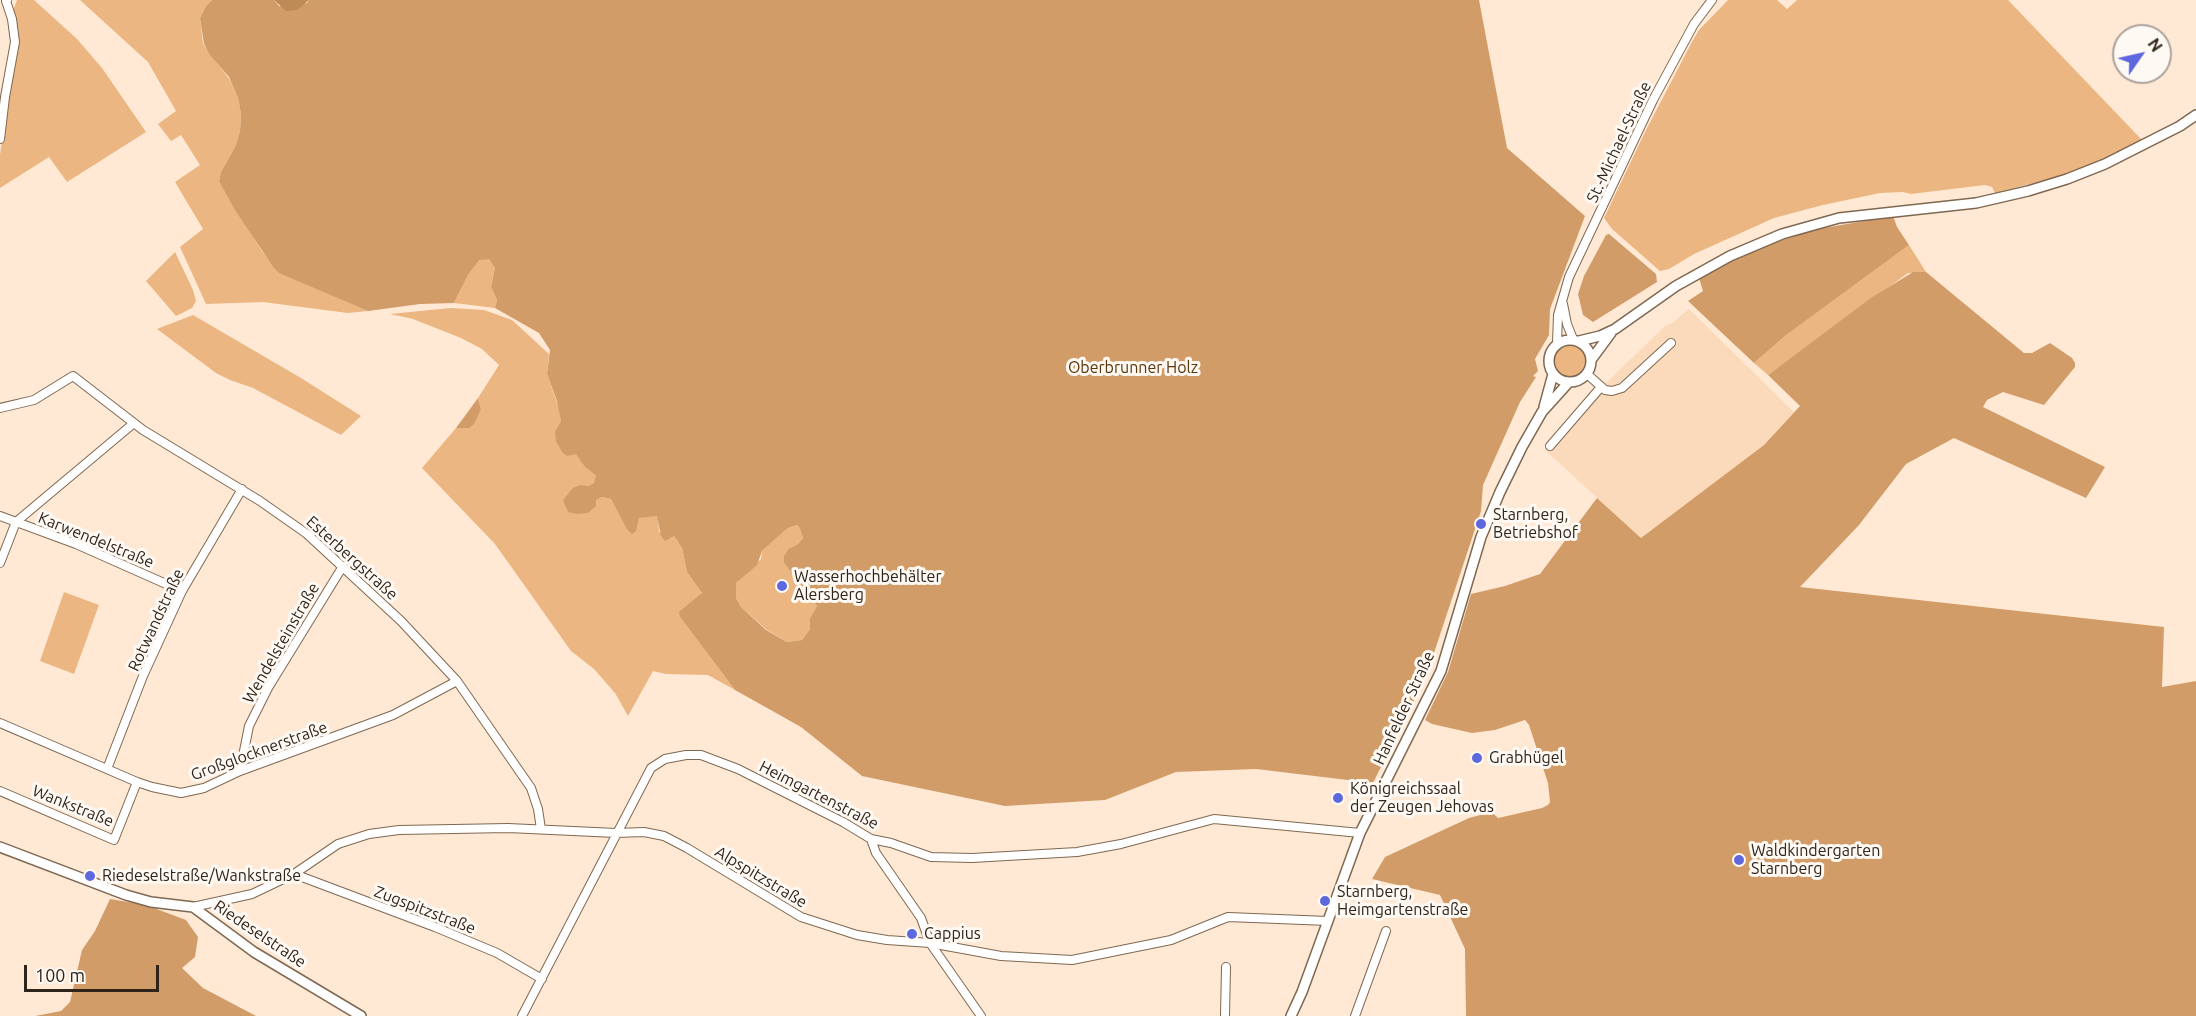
<!DOCTYPE html>
<html>
<head>
<meta charset="utf-8">
<style>
	body { margin:0 }
	#map { position:relative; width:2196px; height:1016px; overflow:hidden; background:#ffe9d5; font-family:Ubuntu,sans-serif }
	canvas { display:block }
	.north { position:absolute; left:2112px; top:24px; width:60px; height:60px; box-sizing:border-box; background:#fff9f4; border:2px solid #aba49d; border-radius:50%; rotate:56deg; font-size:16px; font-weight:700; line-height:24px; text-align:center; color:#2e241a }
	.north::after { content:''; display:block; margin:auto; width:21px; height:27px; background:#5d67de; clip-path:polygon(50% 0,100% 100%,50% 72%,0 100%) }
	.scale { position:absolute; left:24px; top:965px; width:135px; height:27px; box-sizing:border-box; border:3px solid #2e241a; border-top:0; padding-left:8px; font-size:18px; line-height:21px; white-space:nowrap; color:#2e241a; -webkit-text-stroke:4px #fff9f4; paint-order:stroke }
</style>
</head>
<body>
<div id="map">
<canvas width="2196" height="1016"></canvas>
<div class="north">N</div>
<div class="scale">100 m</div>
</div>
<script>
const g = document.querySelector('canvas').getContext('2d');
g.lineJoin = 'round';
function paint(path, color) { g.fillStyle = color; g.fill(path, 'evenodd'); }
const shape = rows => new Path2D(rows.map(r => 'M' + r).join(''));
function strokePath(path, color, width, dash) { g.strokeStyle = color; g.lineWidth = width; g.lineCap = dash ? 'butt' : 'round'; g.setLineDash(dash || []); g.stroke(path); }
function label(font, color, halo, rows, align = 'center') {
  g.font = font + ' Ubuntu,sans-serif'; g.lineWidth = 6; g.setLineDash([]); g.textBaseline = 'middle'; g.strokeStyle = halo; g.fillStyle = color; for (const [text, x, y, turn = 0] of rows) {
    g.save(); g.translate(x, y); g.rotate((+turn || 0) * Math.PI / 180); g.textAlign = isNaN(turn) ? turn : align; if (halo) g.strokeText(text, 0, 0); g.fillText(text, 0, 0); g.restore();
  }
}
paint(shape([
	[1689,309,1794,412,1764,445,1641,538,1545,450,1586,400,1589,394,1607,382,1665,326,1672,323]
]), '#fbdabb');
paint(shape([
	[17,0,34,0,77,39,102,68,146,132,67,182,49,157,0,188,0,155,6,112,14,8],
	[80,0,212,0,206,6,200,18,203,44,230,80,238,98,241,114,240,131,236,145,221,172,219,181,262,251,279,272,368,311,348,313,263,302,206,304,180,247,203,229,175,182,200,165,181,135,171,141,158,124,176,111,148,62],
	[1728,0,1777,0,1787,9,1797,0,2008,0,2143,141,2104,159,2057,177,1995,193,1992,187,1985,185,1911,194,1903,192,1880,193,1823,205,1774,218,1694,254,1669,269,1660,271,1612,229,1604,218,1646,130,1693,40,1699,30],
	[1909,245,1926,272,1908,273,1768,375,1754,363,1785,336],
	[175,252,193,290,196,301,192,308,176,316,146,281],
	[479,259,489,259,495,268,491,285,497,300,495,308,454,303,468,275],
	[451,308,484,310,512,320,549,354,547,374,560,411,561,421,555,431,580,458,585,467,596,476,596,482,588,486,596,500,602,497,611,499,626,528,639,518,656,515,658,518,659,532,674,536,682,548,687,572,702,593,680,617,735,690,708,675,666,674,653,671,628,716,615,693,594,669,571,651,495,544,422,468,456,428,468,428,481,409,478,398,499,365,482,349,461,338,413,319,390,314],
	[193,315,301,378,361,416,341,435,253,388,230,380,216,373,157,329],
	'1554 361a16 16 0 1 1 32 0a16 16 0 1 1-32 0Z',
	[797,525,801,528,803,538,798,544,788,549,784,556,784,563,817,606,810,618,810,629,802,640,787,642,767,630,741,607,736,598,736,583,761,559,762,551,774,539,788,528],
	[64,592,99,605,74,674,40,661]
]), '#ebb681');
paint(shape([
	[212,0,274,0,279,6,307,3,309,0,1479,0,1507,148,1585,216,1550,309,1549,335,1535,359,1538,371,1533,376,1536,377,1520,402,1483,485,1481,511,1427,674,1373,783,1256,769,1176,772,1105,800,1005,806,862,776,801,727,735,690,680,617,679,612,702,593,687,572,682,548,674,536,665,541,661,536,657,516,639,518,636,531,632,534,626,528,611,499,602,497,596,500,596,506,588,513,577,514,568,512,563,500,573,488,580,485,588,486,594,483,596,476,585,467,576,454,567,456,562,452,556,441,555,431,561,421,557,401,547,374,550,350,539,333,495,308,497,300,491,286,495,268,489,259,479,260,468,275,454,303,420,304,368,311,279,273,274,268,235,210,219,181,221,172,236,145,240,131,241,114,238,98,229,77,210,55,204,44,200,18,206,6],
	[797,525,800,528,803,538,798,544,788,549,784,556,784,563,817,606,810,618,810,629,802,640,787,642,766,630,741,607,736,598,736,583,757,565,762,551,775,539,788,528],
	[1893,216,1897,227,1909,245,1785,336,1754,363,1688,301,1703,291,1699,278,1721,265,1760,247,1818,229],
	[1609,234,1656,274,1657,282,1593,322,1583,315,1578,294,1584,276,1606,235],
	[1913,272,1926,272,2024,353,2032,353,2050,343,2072,358,2075,363,2075,367,2044,405,2003,392,1987,400,1983,407,2105,467,2086,498,1954,438,1906,464,1859,525,1800,587,2164,627,2162,687,2196,681,2196,1016,1466,1016,1465,949,1440,895,1372,879,1385,857,1469,818,1492,812,1498,818,1542,808,1548,805,1550,802,1548,783,1529,725,1525,720,1495,730,1472,733,1432,724,1425,720,1448,672,1471,594,1505,586,1540,574,1597,498,1641,538,1764,445,1800,406,1768,375,1871,298],
	[478,398,481,409,474,424,469,428,456,428],
	[110,899,146,905,186,920,198,937,195,957,182,968,203,988,256,1016,35,1016,61,1011,70,1002,82,950,95,931]
]), '#d19c67');
paint(shape([
	[274,0,309,0,297,10,286,11]
]), '#be8a55');
const minor = shape([
	[0,139,5,97,15,42,12,19,6,1,7,0],
	[1563,304,1567,324,1573,339],
	[1557,343,1558,315,1569,277,1653,100,1694,24,1712,0],
	[1587,374,1605,390,1612,391,1622,388,1671,343],
	[0,408,34,400,73,376,143,430,260,501,307,534,401,621,457,681,531,788,538,809,541,829],
	[1550,446,1601,387],
	[0,516,76,544,182,591],
	[0,563,16,522,134,423],
	[0,723,137,782,152,787,181,793,204,788,240,771,393,715,457,681],
	[107,769,143,676,182,591,242,489],
	[240,771,249,726,268,688,343,566],
	[0,791,114,840,137,782],
	[871,839,876,853,921,918,930,943,981,1016],
	[294,874,435,927,497,953,542,979],
	[193,907,252,894,294,874,338,844,369,834,399,830,508,828,616,833,644,832,664,836,687,848,801,917,857,935,887,940,930,943,1001,956,1072,960,1171,940,1228,917,1328,921],
	[522,1016,651,768,665,759,686,755,701,755,738,769,843,822,871,839,891,843,931,857,972,858,1077,852,1121,844,1214,819,1360,833],
	[1225,1016,1226,967],
	[1355,1016,1386,931]
]);
const tertiary = shape([
	'1549 361a21 21 0 1 1 42 0a21 21 0 1 1-42 0Z',
	[1579,341,1600,336,1615,329,1676,286,1730,256,1782,234,1839,218,1976,203,2028,191,2067,179,2105,164,2180,126,2196,115],
	[1591,360,1611,333],
	[1544,407,1553,374],
	[0,847,126,895,151,902,193,907,254,952,361,1016],
	[1291,1016,1302,992,1360,833,1441,671,1481,537,1500,492,1522,447,1542,412,1569,382]
]);
strokePath(minor, '#7f6851', 10);
strokePath(tertiary, '#7f6851', 12);
strokePath(minor, '#fff', 8);
strokePath(tertiary, '#fff', 9);
for (const [x, y, r, color] of [
	[1481,524,6,"#5d67de"],
	[782,586,6,"#5d67de"],
	[1477,758,6,"#5d67de"],
	[1338,798,6,"#5d67de"],
	[1739,860,6,"#5d67de"],
	[90,876,6,"#5d67de"],
	[1325,901,6,"#5d67de"],
	[912,934,6,"#5d67de"]
]) { const dot = new Path2D(); dot.arc(x, y, r, 0, 2 * Math.PI); g.fillStyle = color; g.fill(dot); strokePath(dot, '#fff9f4', 2); }
label('16px', '#2e241a', '#fff9f4', [
	["St.-Michael-Straße",1619,142,-65],
	["Karwendelstraße",96,540,22],
	["Esterbergstraße",352,558,42],
	["Rotwandstraße",156,620,-65],
	["Wendelsteinstraße",281,643,-60],
	["Hanfelder Straße",1404,708,-65],
	["Großglocknerstraße",259,751,-20],
	["Heimgartenstraße",819,795,27],
	["Wankstraße",73,806,22],
	["Alpspitzstraße",761,877,31],
	["Zugspitzstraße",425,910,21],
	["Riedeselstraße",260,934,34]
]);
label('16px', '#5a360b', '#fff9f4', [
	["Oberbrunner Holz",1133,368]
]);
label('16px', '#2e241a', '#fff9f4', [
	["Starnberg,",1493,515],
	["Betriebshof",1493,533],
	["Wasserhochbehälter",794,577],
	["Alersberg",794,595],
	["Grabhügel",1489,758],
	["Königreichssaal",1350,789],
	["der Zeugen Jehovas",1350,807],
	["Waldkindergarten",1751,851],
	["Starnberg",1751,869],
	["Riedeselstraße/Wankstraße",102,876],
	["Starnberg,",1337,892],
	["Heimgartenstraße",1337,910],
	["Cappius",924,934]
], 'left');
</script>
</body>
</html>
